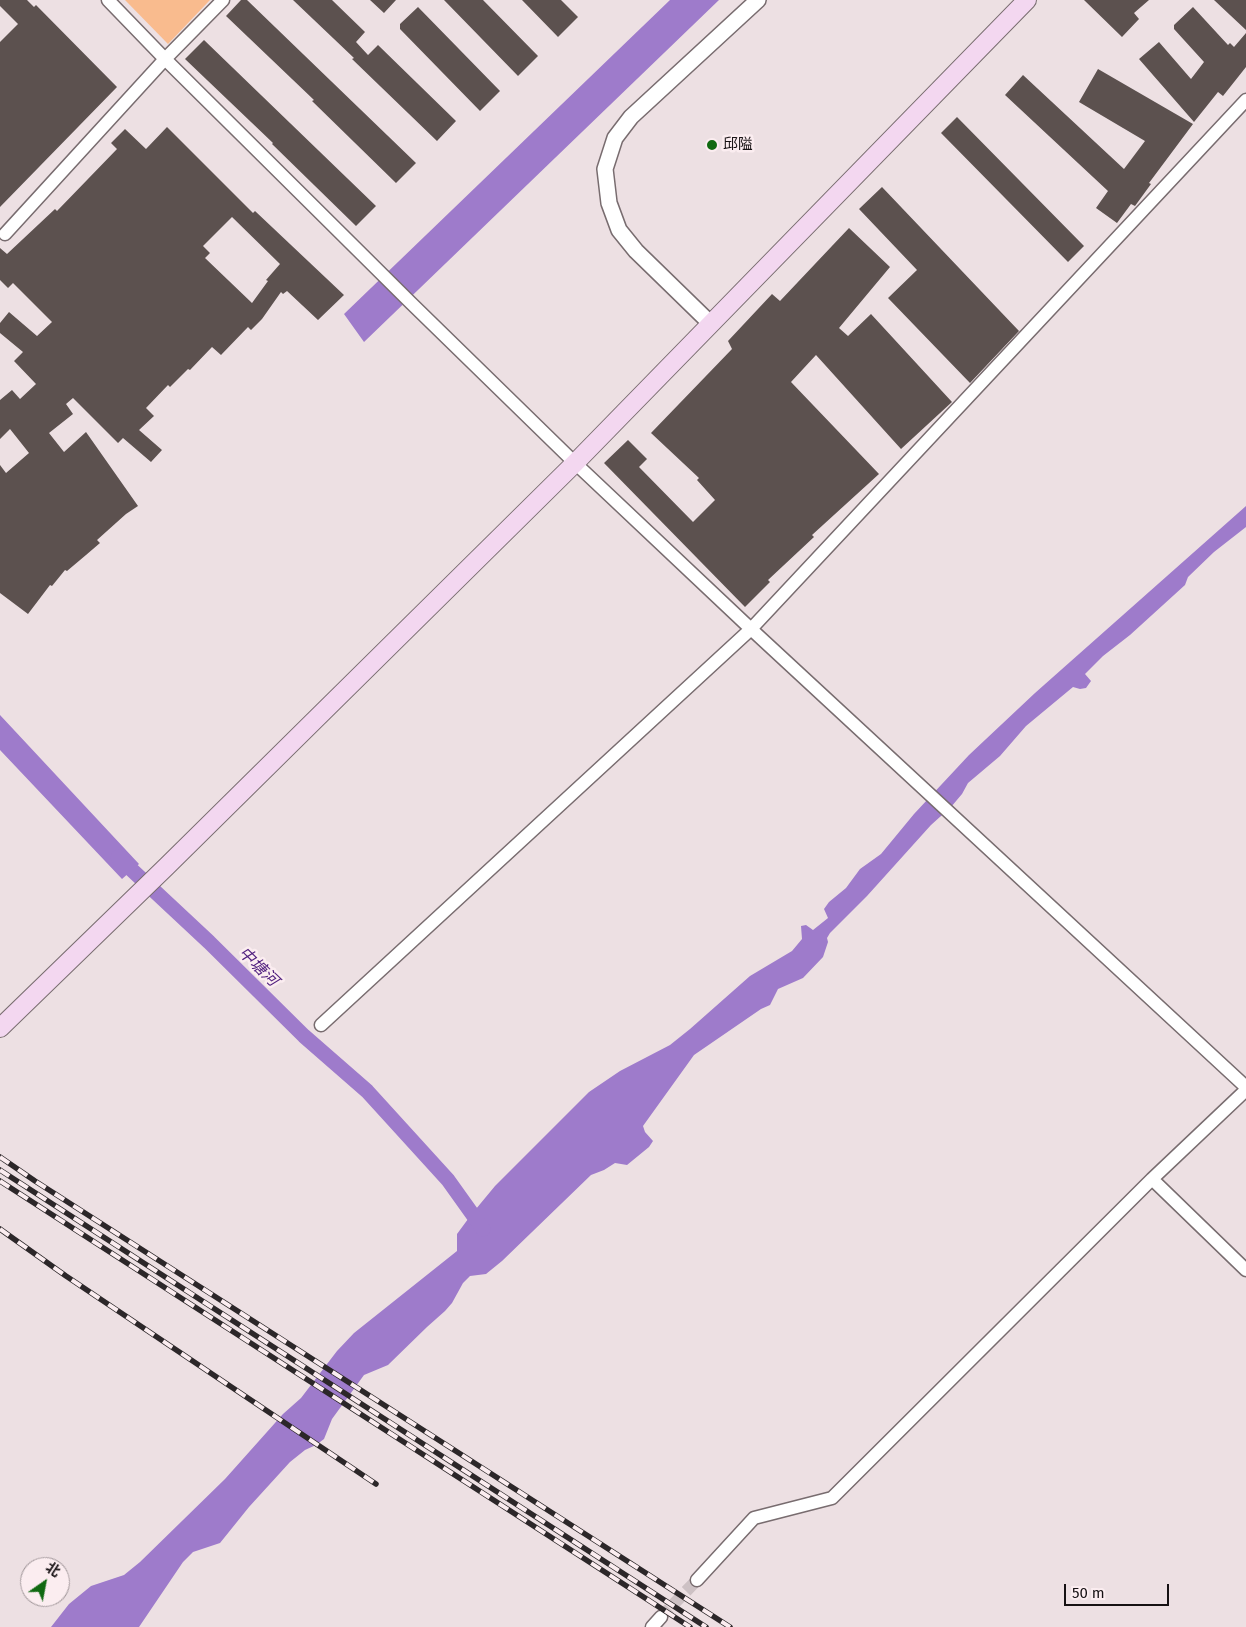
<!DOCTYPE html>
<html>
<head>
<meta charset="utf-8">
<style>
	body { margin:0 }
	#map { position:relative; width:1246px; height:1627px; overflow:hidden; background:#ede0e3; font-family:"Fira Sans","Noto Sans SC",sans-serif }
	canvas { display:block }
	.north { position:absolute; left:20px; top:1557px; width:50px; height:50px; box-sizing:border-box; background:#fbedf0; border:1px solid #9f9598; border-radius:50%; rotate:33deg; font-size:14px; font-weight:700; line-height:20px; text-align:center; color:#161113 }
	.north::after { content:''; display:block; margin:auto; width:18px; height:22px; background:#106911; clip-path:polygon(50% 0,100% 100%,50% 72%,0 100%) }
	.scale { position:absolute; left:1064px; top:1584px; width:105px; height:22px; box-sizing:border-box; border:2px solid #161113; border-top:0; padding-left:6px; font-size:15px; line-height:18px; white-space:nowrap; color:#161113; -webkit-text-stroke:4px #fbedf0; paint-order:stroke }
</style>
</head>
<body>
<div id="map">
<canvas width="1246" height="1627"></canvas>
<div class="north">北</div>
<div class="scale">50 m</div>
</div>
<script>
const g = document.querySelector('canvas').getContext('2d');
g.lineJoin = 'round';
function paint(path, color) { g.fillStyle = color; g.fill(path, 'evenodd'); }
const shape = rows => new Path2D(rows.map(r => 'M' + r).join(''));
function strokePath(path, color, width, dash) { g.strokeStyle = color; g.lineWidth = width; g.lineCap = dash ? 'butt' : 'round'; g.setLineDash(dash || []); g.stroke(path); }
function label(font, color, halo, rows, align = 'center') {
  g.font = font + ' "Fira Sans","Noto Sans SC",sans-serif'; g.lineWidth = 5; g.setLineDash([]); g.textBaseline = 'middle'; g.strokeStyle = halo; g.fillStyle = color; for (const [text, x, y, turn = 0] of rows) {
    g.save(); g.translate(x, y); g.rotate((+turn || 0) * Math.PI / 180); g.textAlign = isNaN(turn) ? turn : align; if (halo) g.strokeText(text, 0, 0); g.fillText(text, 0, 0); g.restore();
  }
}
paint(shape([
	[125,0,210,0,168,44]
]), '#f9bb8e');
paint(shape([
	[670,0,719,0,364,342,344,314],
	[1246,506,1246,527,1214,552,1188,577,1185,585,1130,635,1103,656,1085,674,1091,681,1086,688,1080,689,1073,687,1026,726,1000,756,968,783,962,794,951,807,931,825,867,896,830,933,827,938,828,942,823,957,803,978,778,989,770,1005,761,1009,694,1055,643,1126,645,1132,653,1141,649,1147,627,1165,615,1163,604,1170,591,1175,502,1261,486,1274,470,1276,463,1283,452,1303,445,1311,427,1327,388,1365,364,1375,332,1419,324,1439,316,1445,305,1450,290,1462,249,1507,220,1543,193,1552,183,1562,139,1627,51,1627,69,1604,91,1586,124,1575,140,1562,225,1479,283,1414,301,1398,337,1351,354,1333,457,1251,457,1234,471,1215,495,1186,589,1092,620,1071,670,1045,690,1029,750,976,792,951,802,939,801,926,806,925,813,930,828,918,824,909,829,902,846,888,860,869,881,854,914,814,969,755,1035,693],
	[0,715,139,864,122,879,0,750]
]), '#9e7bcb');
strokePath(shape([
	[118,857,209,942,304,1036,367,1091,448,1180,483,1229]
]), '#9e7bcb', 15);
paint(shape([
	[0,0,27,0,34,7,36,5,117,87,0,207,0,42,18,24,0,6],
	[241,0,247,0,416,163,396,183,312,101,314,100,226,16],
	[293,0,332,0,365,32,356,42,368,55,378,45,456,121,437,141,352,59,354,58],
	[370,0,396,0,384,13],
	[444,0,483,0,538,56,518,76],
	[522,0,561,0,578,17,558,37],
	[1084,0,1149,0,1134,13,1139,19,1122,37],
	[1214,0,1246,0,1246,30],
	[418,7,500,91,480,111,400,29,400,24],
	[1193,7,1228,45,1230,43,1234,47,1246,33,1246,67,1223,96,1218,92,1194,122,1139,59,1159,42,1191,79,1204,62,1174,29,1174,25],
	[204,40,376,206,356,226,272,144,273,143,185,59],
	[1098,69,1193,124,1149,183,1151,184,1135,206,1131,204,1117,223,1096,208,1108,191,1005,95,1023,75,1124,169,1145,141,1079,102],
	[957,117,1084,246,1068,262,941,133],
	[167,127,253,213,255,211,344,295,318,320,287,291,283,294,281,292,262,319,251,330,248,327,221,355,212,347,190,370,188,369,170,387,168,385,146,408,154,416,139,430,162,450,151,462,123,438,118,443,73,398,66,404,73,414,49,433,64,452,86,432,138,506,126,514,97,540,100,543,86,555,67,571,65,570,52,586,50,585,28,614,0,593,0,465,6,473,29,453,10,429,0,439,0,400,12,390,20,399,36,384,14,361,23,352,0,333,0,323,9,312,37,336,52,322,13,283,8,288,0,280,0,248,7,254,55,209,57,211,117,149,111,143,125,129,146,149],
	[232,217,280,264,266,280,268,281,252,303,205,258,210,253,203,246],
	[882,187,1019,331,970,383,888,298,917,270,859,209],
	[849,228,890,267,839,328,848,336,871,314,952,402,901,449,816,355,791,382,879,474,812,535,814,537,768,580,770,582,745,607,604,463,628,440,647,459,639,467,693,522,715,500,697,480,699,478,651,433,732,349,728,341,772,294,780,301]
]), '#5c514f');
strokePath(shape([
	[661,1617,697,1580]
]), '#cdc1c4', 12, [12, 6]);
const minor = shape([
	[108,0,165,59,411,303,575,463,751,629,1246,1087],
	[5,234,165,59,223,0],
	[321,1025,751,629,1246,100],
	[1246,1090,1152,1179,1246,1270],
	[697,1580,754,1518,832,1498,1152,1179],
	[652,1627,661,1617]
]);
const tertiary = shape([
	[711,324,636,251,619,230,609,203,605,169,615,138,631,117,758,0]
]);
const secondary = shape([
	[0,1028,167,866,575,463,1027,0]
]);
strokePath(minor, '#786c6f', 15);
strokePath(tertiary, '#786c6f', 18);
strokePath(secondary, '#786c6f', 20);
strokePath(minor, '#fff', 12);
strokePath(tertiary, '#fff', 15);
strokePath(secondary, '#f3d7f0', 18);
const rail = shape([
	[0,1157,35,1181,730,1627],
	[0,1170,706,1627],
	[0,1181,690,1627],
	[0,1229,66,1276,376,1484]
]);
strokePath(rail, '#2c2729', 5.5);
strokePath(rail, '#fbedf0', 4, [11]);
for (const [x, y, r, color] of [
	[712,145,6,"#106911"]
]) { const dot = new Path2D(); dot.arc(x, y, r, 0, 2 * Math.PI); g.fillStyle = color; g.fill(dot); strokePath(dot, '#fbedf0', 2); }
label('15px', '#161113', '#fbedf0', [
	["邱隘",723,145]
], 'left');
label('italic 16px', '#51207f', '#fbedf0', [
	["中塘河",258,967,44]
]);
</script>
</body>
</html>
